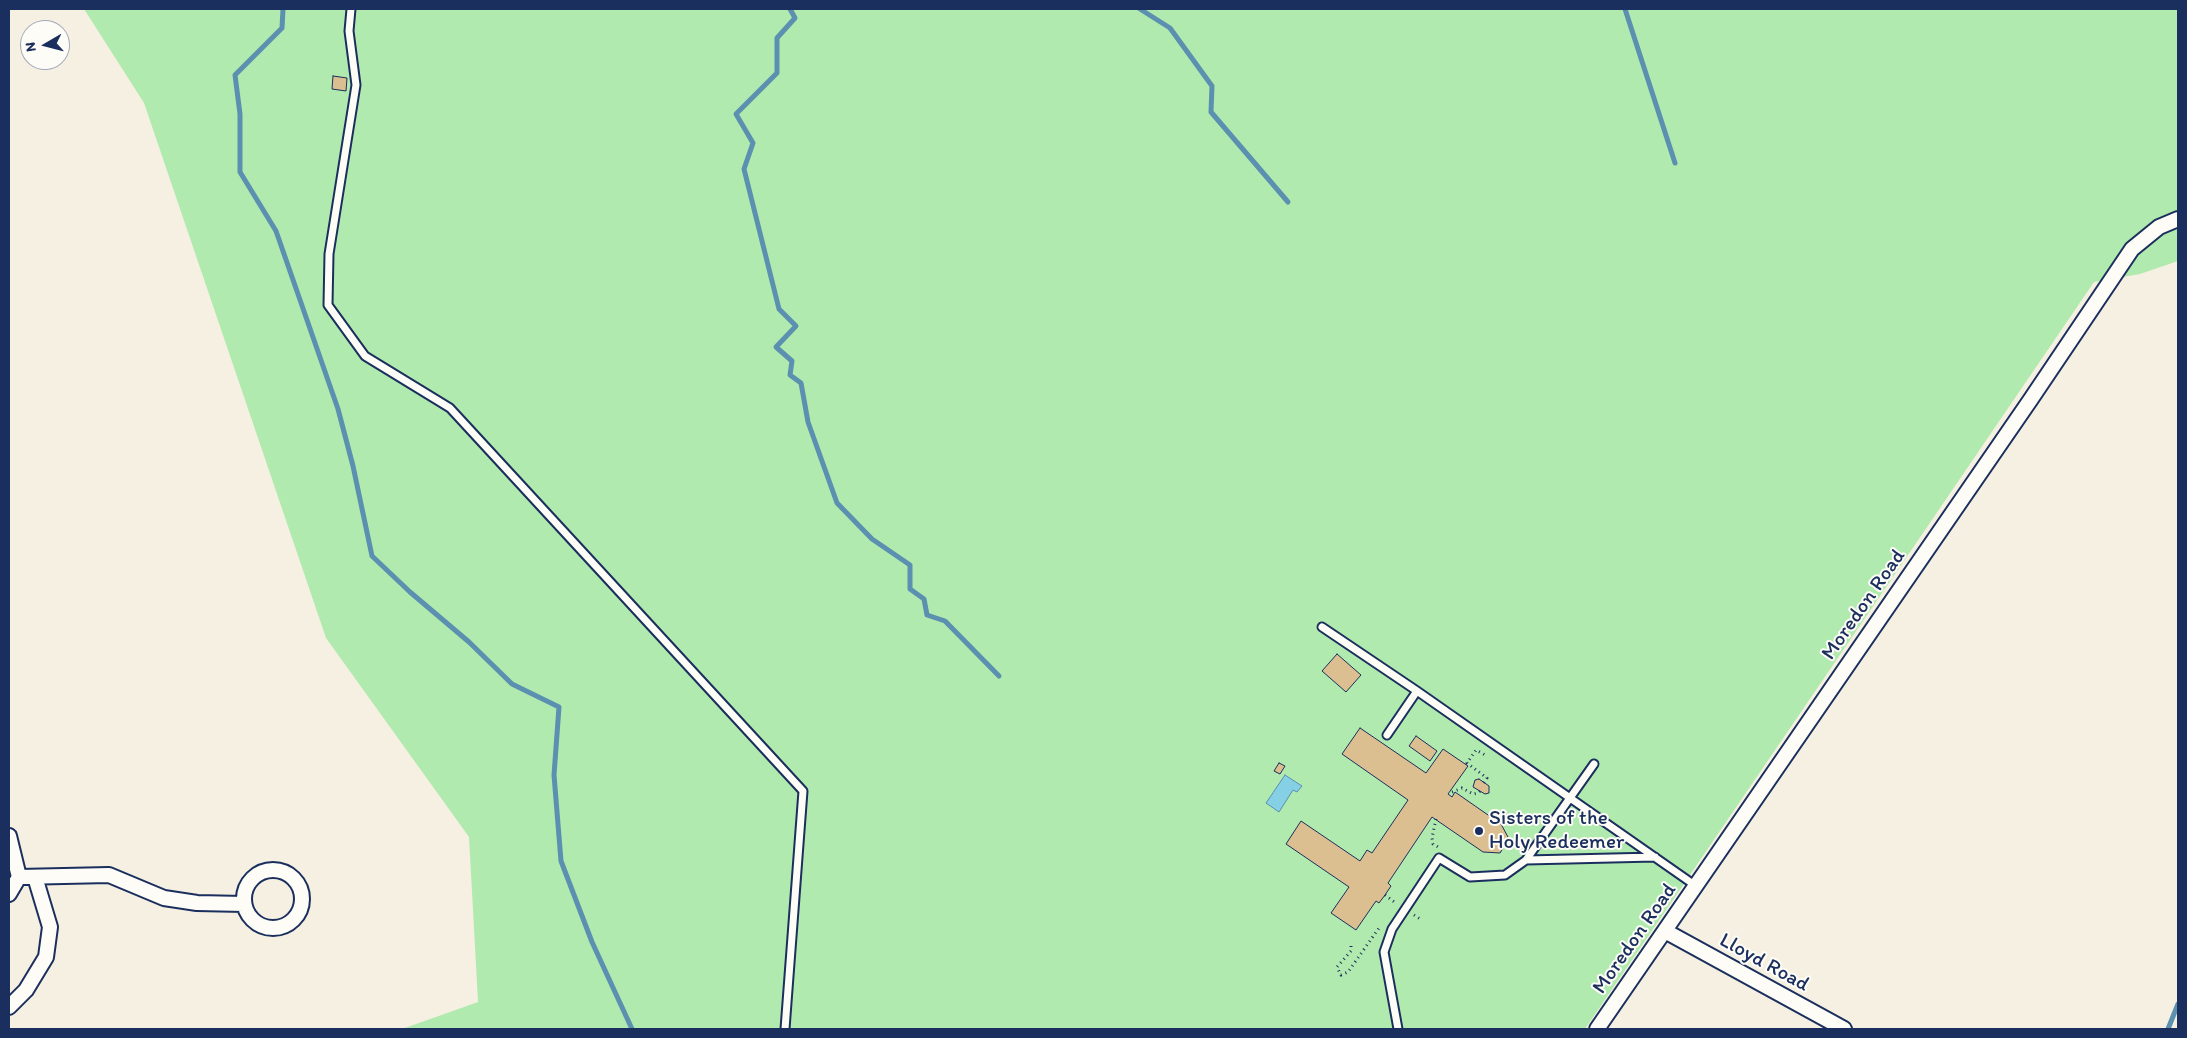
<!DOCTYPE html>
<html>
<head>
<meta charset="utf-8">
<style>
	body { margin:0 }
	#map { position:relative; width:2187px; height:1038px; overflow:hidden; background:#f6f0e2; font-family:Itim,sans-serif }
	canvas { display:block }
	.frame { position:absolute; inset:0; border:10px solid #1b2f5e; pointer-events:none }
	.north { position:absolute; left:20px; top:20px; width:50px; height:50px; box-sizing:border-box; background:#fdfcf7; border:1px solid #a3aaba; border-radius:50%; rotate:262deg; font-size:14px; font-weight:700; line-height:20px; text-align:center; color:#1b2f5e }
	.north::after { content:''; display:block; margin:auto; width:18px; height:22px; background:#1b2f5e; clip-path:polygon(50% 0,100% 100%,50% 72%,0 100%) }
</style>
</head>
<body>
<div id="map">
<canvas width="2187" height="1038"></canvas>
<div class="frame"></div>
<div class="north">N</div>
</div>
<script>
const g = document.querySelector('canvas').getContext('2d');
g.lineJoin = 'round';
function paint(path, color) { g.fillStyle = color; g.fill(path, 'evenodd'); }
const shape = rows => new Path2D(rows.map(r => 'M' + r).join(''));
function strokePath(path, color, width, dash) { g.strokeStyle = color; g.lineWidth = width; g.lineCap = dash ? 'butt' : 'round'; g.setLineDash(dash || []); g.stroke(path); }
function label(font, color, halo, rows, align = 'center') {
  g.font = font + ' Itim,sans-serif'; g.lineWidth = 4; g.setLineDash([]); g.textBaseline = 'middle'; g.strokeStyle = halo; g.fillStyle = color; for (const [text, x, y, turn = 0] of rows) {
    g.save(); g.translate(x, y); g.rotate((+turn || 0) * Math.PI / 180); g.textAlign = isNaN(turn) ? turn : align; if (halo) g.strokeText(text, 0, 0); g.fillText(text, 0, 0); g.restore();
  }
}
paint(shape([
	[84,9,2178,9,2178,261,2140,274,2094,282,1585,1029,402,1029,478,1002,469,837,326,638,144,103]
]), '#b1eaaf');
const water = shape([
	[1285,775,1302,786,1297,792,1293,790,1279,812,1266,803,1285,775]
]);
paint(water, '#86d0e6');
strokePath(water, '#5b90b0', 1);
strokePath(shape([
	[283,9,282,28,235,75,240,114,240,172,276,231,338,409,353,466,372,556,410,592,469,642,512,684,559,707,554,775,561,861,592,942,632,1029],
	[790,9,795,18,777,38,777,73,736,114,753,143,744,169,779,309,796,326,776,347,792,361,790,375,801,383,808,422,837,503,872,539,910,565,910,589,924,599,927,615,945,621,999,676],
	[1140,9,1170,28,1212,86,1211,112,1288,202],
	[1625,9,1675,163],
	[2168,1029,2178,1004]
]), '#5b90b0', 5);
const building = shape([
	[333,76,347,78,346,91,332,89,333,76],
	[1337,654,1361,675,1346,692,1322,671,1337,654],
	[1360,728,1426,773,1443,749,1468,766,1448,794,1452,797,1455,792,1501,824,1509,839,1500,853,1483,852,1432,817,1388,883,1391,886,1385,895,1379,903,1376,901,1356,930,1331,913,1349,887,1286,844,1301,821,1360,861,1367,850,1372,853,1408,800,1342,754,1360,728],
	[1416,736,1437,751,1430,761,1409,746,1416,736],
	[1279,763,1285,766,1280,774,1274,771,1279,763],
	[1479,779,1489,786,1489,793,1485,794,1473,787,1475,780,1479,779]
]);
paint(building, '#dbbf90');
strokePath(building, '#1b2f5e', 1);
const lane = shape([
	[351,9,349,31,356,85,329,254,328,305,365,356,450,408,803,791,785,1029],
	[1322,627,1417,691,1696,886],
	[1387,735,1417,691],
	[1526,860,1655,857],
	[1398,1029,1384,952,1392,929,1439,858,1470,877,1505,875,1526,860,1594,764]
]);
const street = shape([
	[9,836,19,877,9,894],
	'244 899a29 29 0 1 1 58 0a29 29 0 1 1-58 0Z',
	[19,877,109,875,164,898,197,903,244,904],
	[1665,931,1844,1029],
	[9,1007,26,990,46,957,50,927,35,877],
	[1597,1029,2031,399,2132,249,2159,227,2178,219]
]);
strokePath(lane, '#1b2f5e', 11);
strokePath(street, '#1b2f5e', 18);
strokePath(shape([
	[1484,783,1487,778,1467,763,1476,750,1485,755,1487,753],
	[1452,792,1462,788,1473,794,1478,793,1480,791],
	[1436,819,1432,838,1433,844,1438,847],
	[1385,895,1397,904],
	[1414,915,1422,920],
	[1351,946,1351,951,1337,967,1341,975,1348,972,1379,928]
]), '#1b2f5e', 3, [1, 4]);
strokePath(lane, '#fdfcf7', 7);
strokePath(street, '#fdfcf7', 14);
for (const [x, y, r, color] of [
	[1479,831,5,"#1b2f5e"]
]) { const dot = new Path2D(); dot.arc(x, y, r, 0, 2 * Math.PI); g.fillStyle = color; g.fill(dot); strokePath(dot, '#fdfcf7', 2); }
label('21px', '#1b2f5e', '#fdfcf7', [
	["Moredon Road",1864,605,-55],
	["Moredon Road",1635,939,-55],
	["Lloyd Road",1764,963,29]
]);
label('21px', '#1b2f5e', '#fdfcf7', [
	["Sisters of the",1489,819],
	["Holy Redeemer",1489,843]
], 'left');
</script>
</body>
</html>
